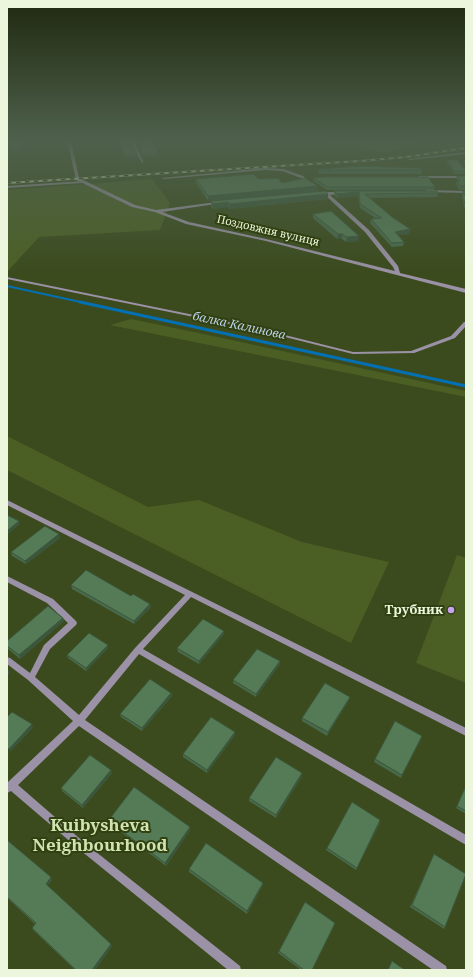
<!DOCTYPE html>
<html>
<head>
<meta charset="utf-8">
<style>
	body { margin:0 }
	#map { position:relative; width:473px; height:977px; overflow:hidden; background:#3b4b1d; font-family:"Noto Serif",serif }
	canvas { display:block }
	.frame { position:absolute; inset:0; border:8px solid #ebf6dc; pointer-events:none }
</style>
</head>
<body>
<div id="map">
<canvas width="473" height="977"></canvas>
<div class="frame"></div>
</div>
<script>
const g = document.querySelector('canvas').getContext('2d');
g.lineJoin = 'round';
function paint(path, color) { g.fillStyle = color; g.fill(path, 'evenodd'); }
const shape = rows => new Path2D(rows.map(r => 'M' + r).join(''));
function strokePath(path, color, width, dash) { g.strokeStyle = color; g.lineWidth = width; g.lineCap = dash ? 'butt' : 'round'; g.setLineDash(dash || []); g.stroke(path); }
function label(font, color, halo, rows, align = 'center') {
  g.font = font + ' "Noto Serif",serif'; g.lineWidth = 4; g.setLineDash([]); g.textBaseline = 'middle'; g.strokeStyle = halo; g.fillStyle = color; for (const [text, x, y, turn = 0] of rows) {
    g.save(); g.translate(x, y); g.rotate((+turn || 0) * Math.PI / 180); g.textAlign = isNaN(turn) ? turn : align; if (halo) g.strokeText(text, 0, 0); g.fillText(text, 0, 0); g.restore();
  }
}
paint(shape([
	[316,140,422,140,387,153],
	[152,179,170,203,160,230,39,237,7,272,7,190],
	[131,319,213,336,466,391,466,397,110,325],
	[7,436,148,507,199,500,302,542,389,562,351,643,7,470],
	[457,555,466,558,466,683,416,663]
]), '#4b5f24');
strokePath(shape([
	[7,286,85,303]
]), '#0370b3', 2);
strokePath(shape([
	[80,302,466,386]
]), '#0370b3', 3);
paint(shape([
	[83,181,82,183,7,188,7,186,83,181],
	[7,277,253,327,353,352,411,351,451,336,464,322,466,322,466,326,455,338,414,353,353,354,253,329,7,279,7,277],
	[7,500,466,728,466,736,191,597,143,649,466,835,466,845,139,654,85,720,446,966,447,970,433,970,79,726,18,785,86,844,240,966,241,970,228,970,80,850,11,791,7,793,7,783,8,782,73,721,28,680,7,664,7,657,10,658,30,673,44,645,68,623,47,603,7,582,7,576,53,599,76,621,77,623,76,625,50,649,35,677,79,715,135,648,185,595,7,505,7,500]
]), '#9b92a7');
paint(shape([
	[67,140,71,140,79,178,135,205,156,210,224,201,224,202,222,203,162,212,189,222,266,239,395,271,393,267,365,232,325,195,317,195,315,194,322,193,324,191,327,192,346,192,347,193,345,194,330,195,369,230,398,266,400,273,466,289,466,293,266,241,186,224,155,212,132,207,76,180,67,140],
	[130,140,134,140,144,163,141,162,130,140],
	[466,152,466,154,410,160,408,159,466,152],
	[265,168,284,169,303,176,315,185,312,186,301,178,282,171,265,170,164,179,162,178,265,168],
	[418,176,466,176,466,178,419,178,418,176],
	[426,190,466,191,466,193,427,192,426,192,426,190]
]), '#9b92a7');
const rail = shape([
	[7,183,360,161,406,157,466,148]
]);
strokePath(rail, '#d0dcbf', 2);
strokePath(rail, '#314011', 1.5, [4.5]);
paint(shape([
	[117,140,129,140,137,157,125,158],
	[136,140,151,140,159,156,143,157],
	[447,160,466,170,466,174,454,174,447,163],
	[464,160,466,160,466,166,464,163],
	[319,169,422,170,421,174,320,174,318,173],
	[457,176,466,176,466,190,459,190,456,184,457,181],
	[313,178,435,187,434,190,327,190,313,181],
	[196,179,258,179,282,183,318,191,208,201,196,183],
	[334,191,438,193,437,197,369,198,392,217,410,229,409,234,398,235,404,242,403,246,392,247,370,223,371,219,375,218,360,208,358,196,337,198,334,195],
	[463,191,466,191,466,212,462,198],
	[328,199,229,209,228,207,213,209,211,205,211,201],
	[313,214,359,236,358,241,346,242,342,239,337,239,313,218],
	[60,538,26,564,12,556,11,552],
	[71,585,131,596,150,604,151,607,134,624,72,589],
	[63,618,64,621,20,659,7,648,7,641],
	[224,634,199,664,178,652,177,648],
	[108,648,86,671,68,658,67,655],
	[280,664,256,697,233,683,233,680],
	[171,693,172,696,142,731,121,717,120,714],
	[350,697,349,700,327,736,302,721,302,718],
	[235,735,207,773,183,757,183,754],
	[421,739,401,778,374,762,375,759],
	[111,770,112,773,83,808,62,791,61,788],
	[302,773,302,776,276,818,249,801,249,798],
	[466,785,466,814,456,808],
	[108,821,190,830,166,866,109,823],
	[380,823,356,870,326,850,327,848],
	[7,840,52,880,47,886,112,946,95,970,75,970,33,930,32,928,35,924,7,898],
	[434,854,445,927,444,929,410,907],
	[189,869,263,883,263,885,247,914,189,872],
	[334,926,312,970,301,970,278,953,279,951]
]), '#486a4a');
paint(shape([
	[21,140,22,150,12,151,12,149],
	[7,142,11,142,12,144,7,144],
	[159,154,159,156,143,157,143,155],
	[137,155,137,157,125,158,125,156],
	[318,186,318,191,208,201,208,196],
	[359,192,358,196,337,198,337,194],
	[328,194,328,199,229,209,229,204],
	[228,202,228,207,213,209,213,204],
	[410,229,409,234,394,236,395,232],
	[338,234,342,234,342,239,337,239],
	[359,236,358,241,346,242,347,237],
	[19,521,20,524,7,535,7,531],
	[59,534,60,538,26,564,25,561],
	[150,604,151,607,134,624,134,621],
	[63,618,64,621,20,659,19,655],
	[224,631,224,634,199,664,199,661],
	[108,645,108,648,86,671,86,668],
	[280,661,280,664,256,697,256,694],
	[9,670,10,673,7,676,7,672],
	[171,693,172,696,142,731,142,728],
	[350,697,349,700,327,736,328,732],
	[32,724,33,728,10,752,9,749],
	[235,732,235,735,207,773,207,770],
	[422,736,421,739,401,778,402,775],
	[111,770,112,773,83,808,82,805],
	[302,773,302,776,276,818,276,815],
	[380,820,380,823,356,870,357,868],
	[190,827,190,830,166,866,165,863],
	[51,877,52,880,47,886,46,884],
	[263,883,263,885,247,914,247,911],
	[111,944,112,946,95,970,92,970]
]), '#3b563c');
const building = shape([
	[7,140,21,140,21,148,12,149,11,142,7,142,7,140],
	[118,140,129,140,137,155,125,156,118,140],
	[136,140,151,140,159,154,143,155,136,140],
	[447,160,457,160,466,170,466,171,454,171,447,160],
	[360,166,421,168,422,170,320,170,319,169,360,166],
	[254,174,258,179,278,178,282,183,305,178,318,186,208,196,196,179,254,174],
	[457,176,466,176,466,186,460,186,457,181,460,181,457,176],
	[321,177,428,177,435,187,328,187,313,178,321,177],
	[325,191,328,194,229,204,228,202,213,204,211,201,325,191],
	[334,191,437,191,438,193,365,194,392,217,410,229,395,232,404,242,392,243,371,219,382,218,360,204,359,192,337,194,334,191],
	[463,191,466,191,466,206,462,195,465,195,463,191],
	[331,211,359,236,347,237,342,234,338,234,313,214,331,211],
	[7,515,19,521,7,531,7,515],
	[45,526,59,534,25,561,11,552,45,526],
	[86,570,131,596,133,594,150,604,134,621,71,585,86,570],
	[48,606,63,618,19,655,7,646,7,641,48,606],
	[203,619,224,631,199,661,177,648,203,619],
	[89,633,108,645,86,668,67,655,89,633],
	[257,649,280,661,256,694,233,680,257,649],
	[150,679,171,693,142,728,120,714,150,679],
	[325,683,350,697,328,732,302,718,325,683],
	[12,712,32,724,9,749,7,748,7,717,12,712],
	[211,717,235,732,207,770,183,754,211,717],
	[395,721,422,736,402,775,375,759,395,721],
	[90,755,111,770,82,805,61,788,90,755],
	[276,757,302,773,276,815,249,798,276,757],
	[466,786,466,811,457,806,466,786],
	[134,787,190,827,165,863,108,821,134,787],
	[352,802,380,820,357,868,327,848,352,802],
	[7,840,51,877,46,884,111,944,92,970,76,970,32,928,36,923,7,897,7,840],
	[206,843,263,883,247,911,189,869,206,843],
	[434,854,466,874,445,927,412,905,434,854],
	[305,902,335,923,312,970,304,970,279,951,305,902],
	[392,961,405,970,388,970,392,961]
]);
paint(building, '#547b56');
strokePath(building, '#3b563c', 1);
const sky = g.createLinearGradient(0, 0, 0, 276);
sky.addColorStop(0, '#202910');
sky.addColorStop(0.51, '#4f614c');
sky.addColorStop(1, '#4f614c00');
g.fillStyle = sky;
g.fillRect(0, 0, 473, 276);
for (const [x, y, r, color] of [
	[451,610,4,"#c8a6ef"]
]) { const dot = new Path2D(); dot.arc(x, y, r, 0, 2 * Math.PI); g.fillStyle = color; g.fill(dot); strokePath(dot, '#314011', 1.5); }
label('11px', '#ebf6dc', '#314011', [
	["Поздовжня вулиця",268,231,13]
]);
label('italic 12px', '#bcd3e9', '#314011', [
	["балка Калинова",239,326,12]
]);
label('bold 13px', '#ebf6dc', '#314011', [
	["Трубник",443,610]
], 'right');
label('bold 17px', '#cfe4b0', '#314011', [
	["Kuibysheva",100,826],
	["Neighbourhood",100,846]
]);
</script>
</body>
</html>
